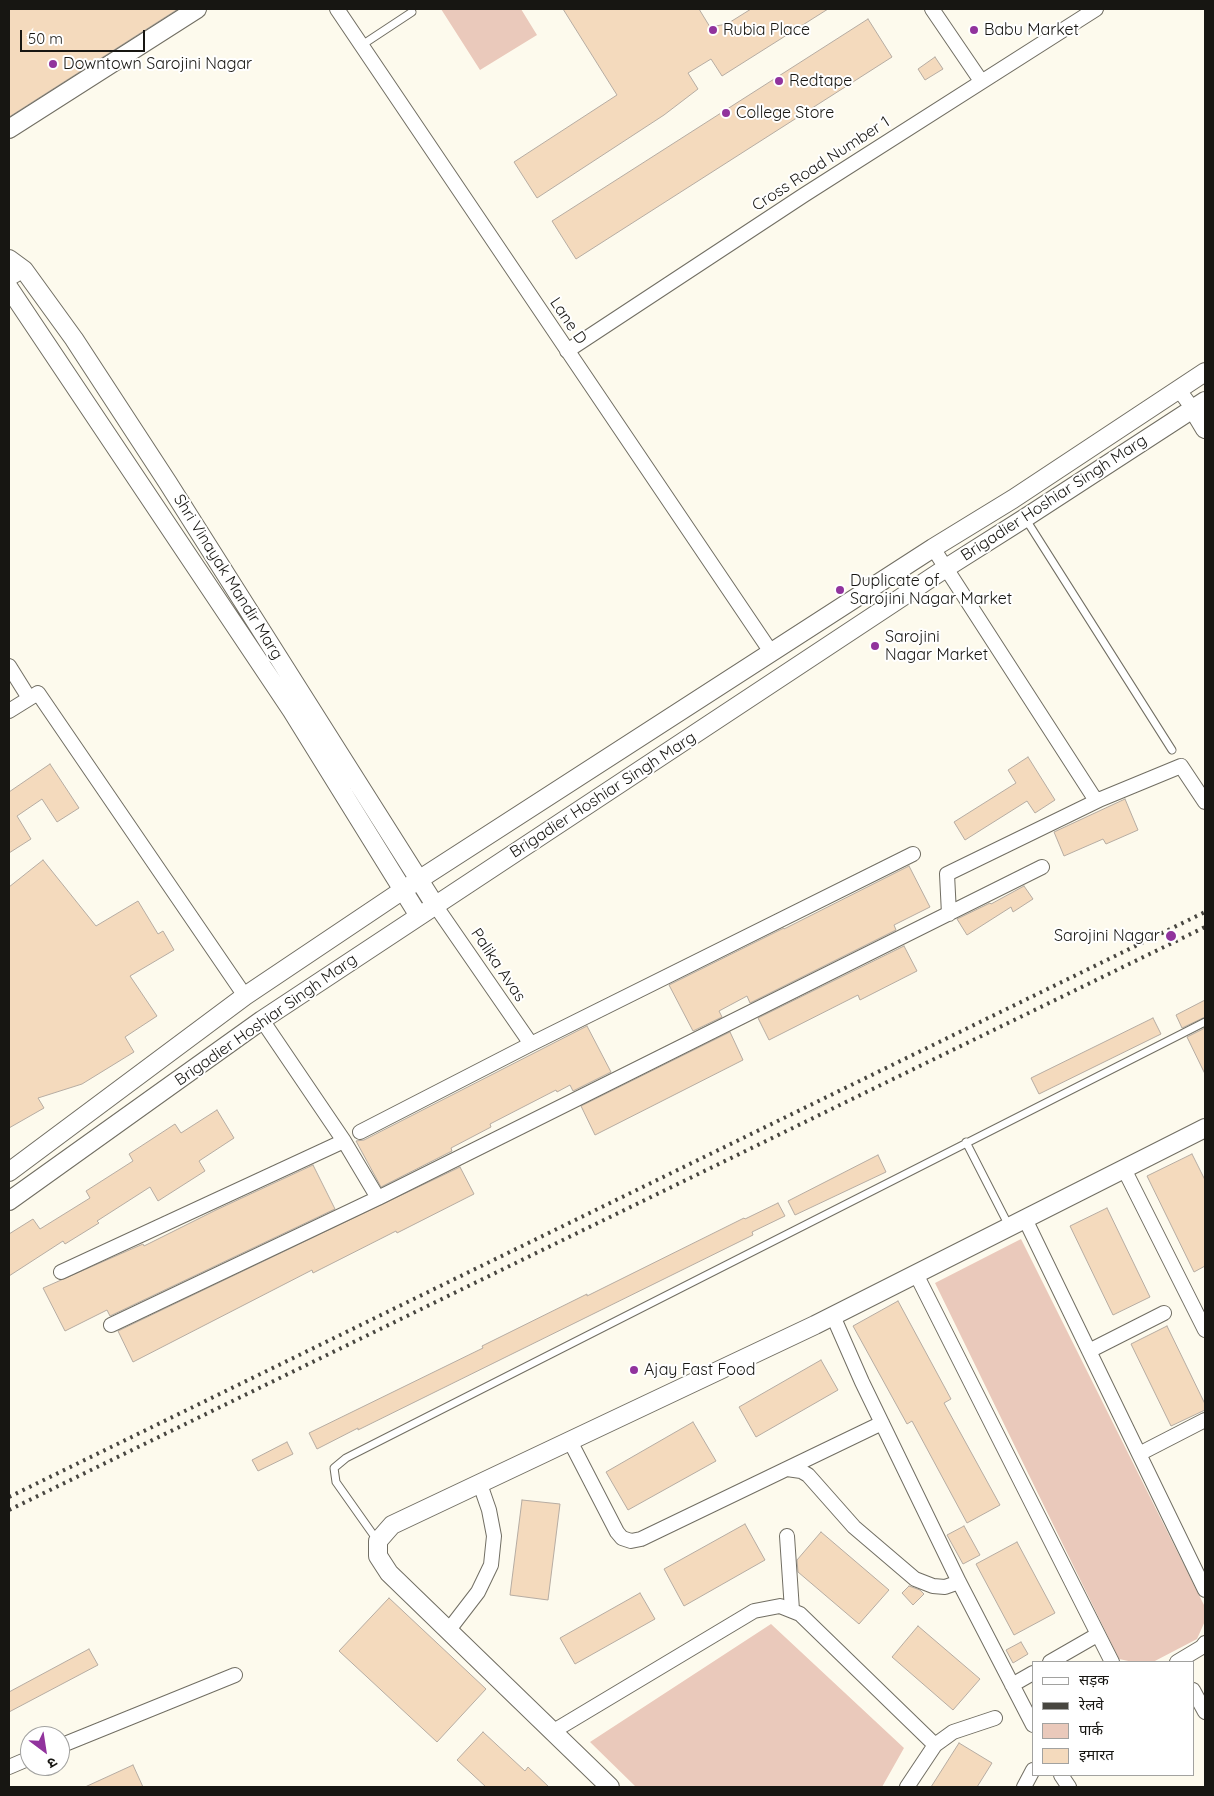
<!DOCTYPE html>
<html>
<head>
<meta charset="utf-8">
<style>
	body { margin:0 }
	#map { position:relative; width:1214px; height:1796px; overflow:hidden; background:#fdfaed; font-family:Quicksand,"Noto Sans Devanagari",sans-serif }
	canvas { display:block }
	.frame { position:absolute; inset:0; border:10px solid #171612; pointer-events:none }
	.legend { position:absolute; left:1032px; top:1661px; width:162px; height:115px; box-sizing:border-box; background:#fff; border:1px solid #a2a2a0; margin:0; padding:6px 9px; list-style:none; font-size:15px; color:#171612 }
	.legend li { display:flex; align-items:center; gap:10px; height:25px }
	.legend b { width:25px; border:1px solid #a2a2a0 }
	.north { position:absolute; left:20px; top:1726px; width:50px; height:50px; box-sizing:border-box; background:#fff; border:1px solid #a2a2a0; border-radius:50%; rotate:149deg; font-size:14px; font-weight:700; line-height:20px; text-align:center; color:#171612 }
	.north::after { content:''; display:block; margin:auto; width:18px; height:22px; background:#91339d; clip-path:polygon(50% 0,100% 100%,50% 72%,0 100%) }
	.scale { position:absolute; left:20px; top:30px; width:125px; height:22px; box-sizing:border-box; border:2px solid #171612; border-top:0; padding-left:6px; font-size:15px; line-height:18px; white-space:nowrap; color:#171612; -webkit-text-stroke:4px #fff; paint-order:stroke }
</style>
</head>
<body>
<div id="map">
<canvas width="1214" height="1796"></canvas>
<div class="frame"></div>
<ul class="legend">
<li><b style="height:6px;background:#fff"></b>सड़क</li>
<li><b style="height:6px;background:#484640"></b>रेलवे</li>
<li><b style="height:14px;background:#eac9bb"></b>पार्क</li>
<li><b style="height:14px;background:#f4dabd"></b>इमारत</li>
</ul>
<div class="north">उ</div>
<div class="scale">50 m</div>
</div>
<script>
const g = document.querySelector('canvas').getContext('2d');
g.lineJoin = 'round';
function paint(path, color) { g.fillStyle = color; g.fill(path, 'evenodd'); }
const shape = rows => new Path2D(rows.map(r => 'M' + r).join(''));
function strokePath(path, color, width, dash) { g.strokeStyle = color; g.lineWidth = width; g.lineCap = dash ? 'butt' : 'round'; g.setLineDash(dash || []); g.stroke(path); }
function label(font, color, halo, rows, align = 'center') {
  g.font = font + ' Quicksand,sans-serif'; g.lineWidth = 4; g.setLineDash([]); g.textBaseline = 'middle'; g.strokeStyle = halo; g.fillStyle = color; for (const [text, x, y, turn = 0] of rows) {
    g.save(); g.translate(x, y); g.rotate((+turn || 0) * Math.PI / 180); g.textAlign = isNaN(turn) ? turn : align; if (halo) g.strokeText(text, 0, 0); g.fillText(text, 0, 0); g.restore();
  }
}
paint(shape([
	[441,9,521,9,537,35,480,70],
	[1021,1239,1205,1607,1205,1621,1197,1639,1153,1662,1133,1662,1119,1659,935,1283],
	[771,1624,904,1748,882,1787,636,1787,590,1742]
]), '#eac9bb');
const building = shape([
	[9,9,178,9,9,117,9,9],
	[563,9,699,9,710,27,727,24,751,9,828,9,722,76,711,59,688,73,698,89,664,115,537,198,514,162,617,95,563,9],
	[868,19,892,57,576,259,552,221,868,19],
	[935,57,943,69,925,80,918,69,935,57],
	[1028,757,1055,800,1035,813,1027,801,965,840,954,822,1016,783,1008,770,1028,757],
	[50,764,79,808,57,822,42,799,17,816,31,839,9,853,9,792,50,764],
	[1125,799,1138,830,1106,844,1103,839,1064,856,1054,832,1125,799],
	[43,860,96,926,138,901,158,934,163,931,174,950,130,976,157,1016,125,1037,134,1052,82,1084,38,1098,44,1108,9,1128,9,887,43,860],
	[909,866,930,907,894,925,896,930,750,1003,747,996,719,1011,722,1017,693,1031,669,985,784,928,784,929,909,866],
	[1024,886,1033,899,1013,912,1011,907,967,935,957,919,990,903,991,904,1024,886],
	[904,946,917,971,860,1000,858,995,769,1040,758,1018,904,946],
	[1205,1000,1205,1017,1182,1028,1176,1015,1205,1000],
	[1153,1018,1161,1034,1039,1094,1031,1078,1153,1018],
	[587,1026,611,1072,573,1091,570,1085,557,1092,556,1090,490,1124,491,1127,451,1148,452,1151,381,1187,356,1141,364,1140,587,1026],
	[1205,1028,1205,1074,1187,1037,1205,1028],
	[730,1032,743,1060,595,1135,581,1106,730,1032],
	[217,1110,234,1138,199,1161,205,1171,158,1201,150,1187,97,1221,99,1223,65,1244,63,1241,9,1276,9,1234,33,1219,40,1229,90,1198,86,1191,133,1161,129,1154,175,1124,181,1133,217,1110],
	[1192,1154,1205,1180,1205,1266,1194,1272,1147,1176,1192,1154],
	[878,1155,886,1172,795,1215,788,1201,878,1155],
	[313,1165,335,1209,110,1316,107,1310,65,1331,43,1288,143,1244,144,1246,216,1210,313,1165],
	[460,1167,474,1194,397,1233,396,1231,313,1273,312,1270,133,1362,118,1331,460,1167],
	[778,1203,785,1216,752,1232,753,1235,358,1430,358,1428,317,1449,309,1433,483,1348,482,1346,587,1294,587,1296,744,1218,745,1219,778,1203],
	[1107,1208,1150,1297,1113,1315,1070,1226,1107,1208],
	[898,1301,951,1399,944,1403,1000,1505,967,1523,912,1421,907,1424,853,1326,898,1301],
	[1167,1326,1205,1404,1205,1410,1171,1426,1131,1344,1167,1326],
	[821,1360,838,1390,756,1437,739,1407,821,1360],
	[693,1422,716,1461,628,1510,606,1472,693,1422],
	[287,1442,293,1454,258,1471,252,1460,287,1442],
	[522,1500,560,1504,548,1600,510,1595,522,1500],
	[745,1524,765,1560,684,1606,664,1569,745,1524],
	[964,1526,980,1555,963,1564,947,1535,964,1526],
	[821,1532,889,1590,859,1624,798,1572,797,1560,821,1532],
	[1017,1542,1055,1613,1014,1635,976,1564,1017,1542],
	[909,1586,920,1590,924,1594,913,1605,902,1593,909,1586],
	[640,1593,655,1619,575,1664,560,1638,640,1593],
	[389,1598,486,1689,437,1742,339,1651,389,1598],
	[918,1626,980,1679,953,1710,892,1657,918,1626],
	[1021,1642,1028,1654,1013,1663,1006,1650,1021,1642],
	[89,1649,98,1665,9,1712,9,1692,89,1649],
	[483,1732,525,1771,528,1767,549,1787,486,1787,457,1760,483,1732],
	[959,1743,992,1763,977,1787,931,1787,959,1743],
	[133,1765,143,1787,85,1787,133,1765]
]);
paint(building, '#f4dabd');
strokePath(building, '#b6aca2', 1);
const service = shape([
	[362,45,412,12],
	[1025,518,1172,750],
	[966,1142,1009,1226],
	[377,1540,336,1482,334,1468,346,1458,1205,1022]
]);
const minor = shape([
	[337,9,771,652],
	[932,9,981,81],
	[9,279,24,270],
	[567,351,804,195,1096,9],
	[1179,390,1193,409],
	[933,548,1093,796,1096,799,1101,799,1181,766,1205,802],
	[9,666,29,698],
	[9,711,38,693,245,996],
	[435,905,531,1044],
	[949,914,947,874,1101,799],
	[262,1020,344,1141,378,1198,1042,867],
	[360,1132,531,1044,913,854],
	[1124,1169,1205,1330],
	[1025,1219,1205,1590],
	[61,1272,344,1141],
	[916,1274,1112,1662],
	[833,1316,862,1382,959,1582,1033,1725],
	[111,1325,378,1198],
	[1089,1351,1164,1313],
	[570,1441,617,1532,622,1538,631,1541,641,1539,882,1423],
	[1139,1454,1205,1420],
	[787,1469,801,1471,808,1475,854,1527,915,1579,933,1586,945,1587,959,1582],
	[787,1536,792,1610],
	[448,1631,478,1592,491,1565,494,1536,489,1510,480,1484],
	[1050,1662,1097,1635],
	[1177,1662,1202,1647,1205,1643],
	[1012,1685,1033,1673],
	[1193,1690,1205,1712],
	[552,1732,754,1611,780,1606,800,1614,935,1745],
	[60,1746,235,1675],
	[9,1767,30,1758],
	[1061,1775,1069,1787],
	[907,1787,935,1745,953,1732,995,1718],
	[1024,1787,1033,1770]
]);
const tertiary = shape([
	[9,129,197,9],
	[9,259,24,270,74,339,168,483,435,905],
	[9,288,292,711,419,916],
	[1193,409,1205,429],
	[9,1172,245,996,403,890,933,548,1013,499,1205,372],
	[9,1201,262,1020,946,568,1025,518,1205,401],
	[610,1787,389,1573,378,1556,378,1541,392,1525,815,1325,1205,1128]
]);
strokePath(service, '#716e63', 9);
strokePath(minor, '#716e63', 16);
strokePath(tertiary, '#716e63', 20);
strokePath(service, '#fff', 7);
strokePath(minor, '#fff', 14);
strokePath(tertiary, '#fff', 18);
strokePath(shape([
	[9,1497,1205,912],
	[9,1510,1205,927]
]), '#484640', 4, [2.5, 5]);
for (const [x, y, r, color] of [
	[713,30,5,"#91339d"],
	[974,30,5,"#91339d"],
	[53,64,5,"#91339d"],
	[779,81,5,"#91339d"],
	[726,113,5,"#91339d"],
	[840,590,5,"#91339d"],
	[875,646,5,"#91339d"],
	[1171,936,6,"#91339d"],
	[634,1370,5,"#91339d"]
]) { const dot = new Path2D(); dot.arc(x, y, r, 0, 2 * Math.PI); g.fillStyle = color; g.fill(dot); strokePath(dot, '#fff', 2); }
label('16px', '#171612', '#fff', [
	["Rubia Place",723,30],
	["Babu Market",984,30],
	["Downtown Sarojini Nagar",63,64],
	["Redtape",789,81],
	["College Store",736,113],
	["Duplicate of",850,581],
	["Sarojini Nagar Market",850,599],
	["Sarojini",885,637],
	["Nagar Market",885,655],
	["Sarojini Nagar",1160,936,"right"],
	["Ajay Fast Food",644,1370]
], 'left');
label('16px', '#171612', '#fff', [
	["Cross Road Number 1",821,164,-33],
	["Lane D",568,321,56],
	["Brigadier Hoshiar Singh Marg",1054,498,-33],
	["Shri Vinayak Mandir Marg",228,577,58],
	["Brigadier Hoshiar Singh Marg",603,795,-33],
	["Palika Avas",498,965,56],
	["Brigadier Hoshiar Singh Marg",266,1020,-35]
]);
</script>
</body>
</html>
